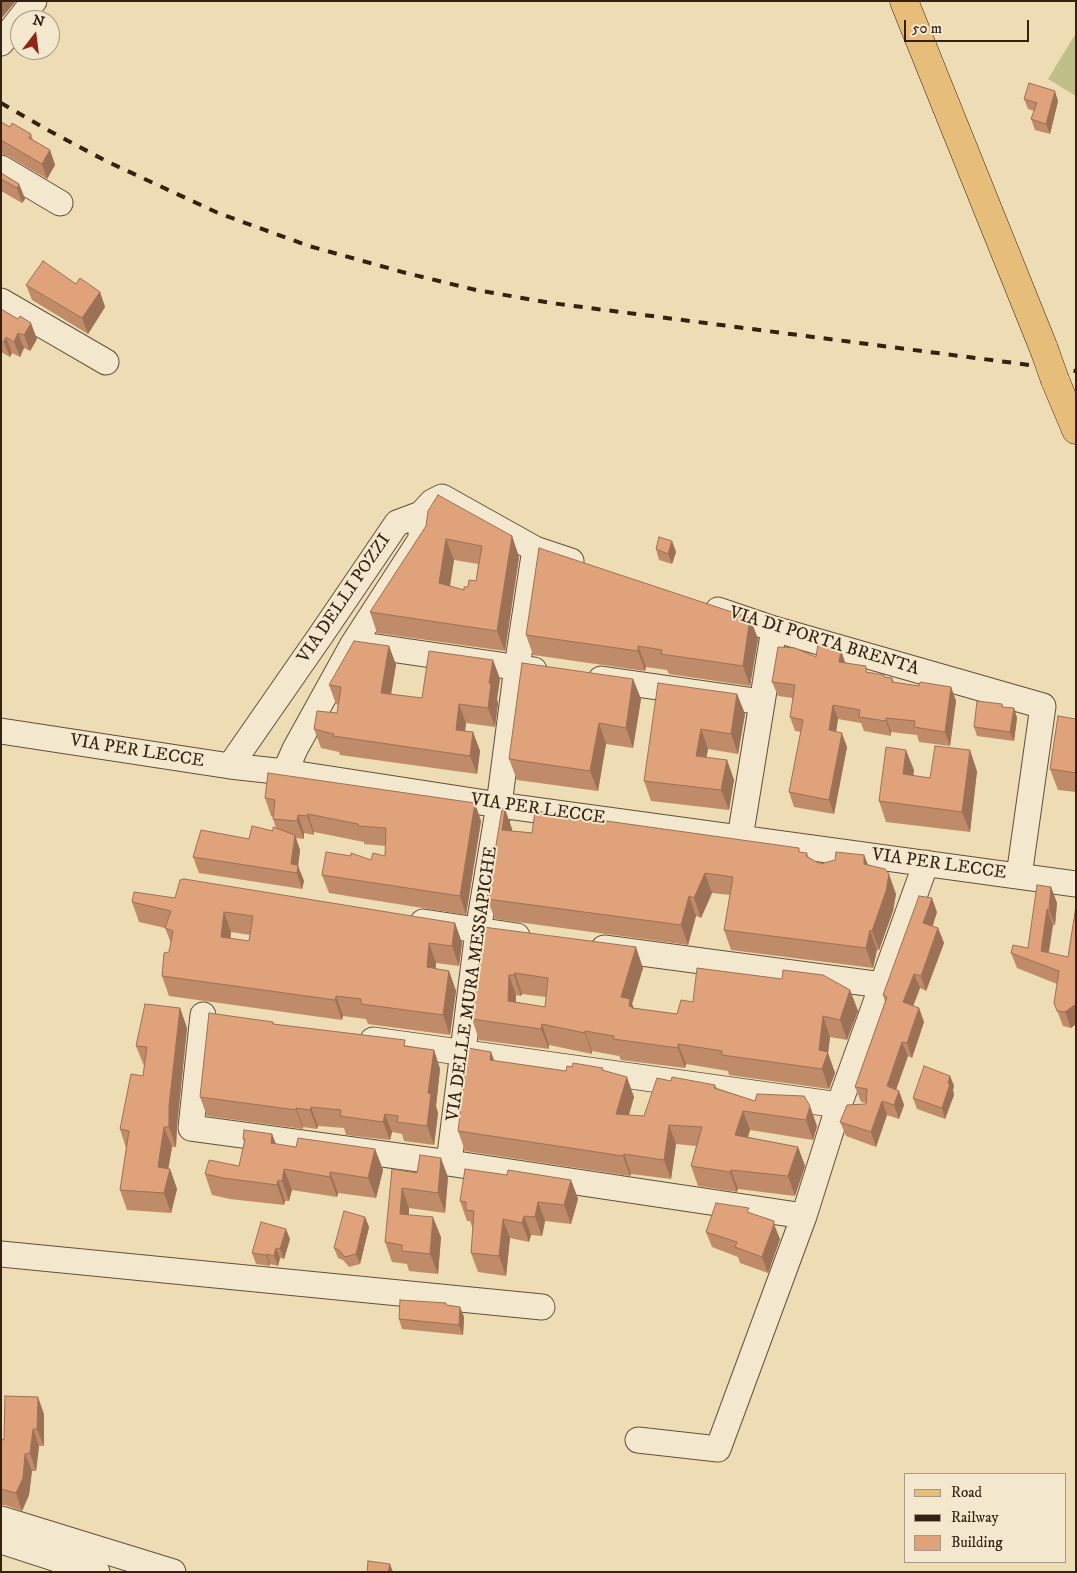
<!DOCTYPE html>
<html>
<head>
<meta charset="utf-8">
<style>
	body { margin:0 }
	#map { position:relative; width:1077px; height:1573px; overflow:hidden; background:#eddcb4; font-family:"IM FELL DW Pica",serif }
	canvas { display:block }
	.frame { position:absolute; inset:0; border:2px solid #342112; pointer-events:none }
	.legend { position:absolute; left:904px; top:1473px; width:162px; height:90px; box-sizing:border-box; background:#f3e8ce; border:1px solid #a79883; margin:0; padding:6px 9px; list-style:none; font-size:15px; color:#342112 }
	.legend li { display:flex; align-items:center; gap:10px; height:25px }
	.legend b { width:25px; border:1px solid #a79883 }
	.north { position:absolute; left:10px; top:10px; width:50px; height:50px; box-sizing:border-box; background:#f3e8ce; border:1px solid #a79883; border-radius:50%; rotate:15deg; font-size:14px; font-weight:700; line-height:20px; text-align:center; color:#342112 }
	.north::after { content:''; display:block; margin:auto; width:18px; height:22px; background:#8f2418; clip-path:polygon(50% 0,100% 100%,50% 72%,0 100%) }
	.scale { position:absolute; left:904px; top:20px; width:125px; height:22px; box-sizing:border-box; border:2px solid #342112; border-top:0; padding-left:6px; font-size:15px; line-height:18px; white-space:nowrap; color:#342112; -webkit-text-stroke:4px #f3e8ce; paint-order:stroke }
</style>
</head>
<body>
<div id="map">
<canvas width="1077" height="1573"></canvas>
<div class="frame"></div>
<ul class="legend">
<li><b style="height:6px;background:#e6be7a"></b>Road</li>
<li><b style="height:6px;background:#342112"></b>Railway</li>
<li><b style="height:14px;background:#dfa27a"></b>Building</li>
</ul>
<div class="north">N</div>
<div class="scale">50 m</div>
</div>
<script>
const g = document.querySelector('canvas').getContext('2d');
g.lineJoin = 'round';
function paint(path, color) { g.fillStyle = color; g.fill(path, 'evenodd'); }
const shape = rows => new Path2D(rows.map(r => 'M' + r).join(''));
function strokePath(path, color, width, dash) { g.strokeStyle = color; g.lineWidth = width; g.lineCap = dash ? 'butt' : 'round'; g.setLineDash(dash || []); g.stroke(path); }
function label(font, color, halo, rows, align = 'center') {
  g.font = font + ' "IM FELL DW Pica",serif'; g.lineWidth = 4; g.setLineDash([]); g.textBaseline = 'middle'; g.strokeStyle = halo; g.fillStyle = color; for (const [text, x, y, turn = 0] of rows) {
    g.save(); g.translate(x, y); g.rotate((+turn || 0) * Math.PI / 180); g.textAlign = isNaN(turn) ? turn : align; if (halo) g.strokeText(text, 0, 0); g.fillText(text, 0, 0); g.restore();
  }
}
paint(shape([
	[1076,33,1076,96,1048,79]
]), '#bebf89');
const minor = shape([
	[1,43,34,1],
	[1,168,60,203],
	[1,301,106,362],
	[421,514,432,502,442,497,535,549,571,561],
	[718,610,774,629,1043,706,1019,876],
	[356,644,534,670],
	[601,679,762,702],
	[1,731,230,766,285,772,499,805,1076,884],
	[230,766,323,632,397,523,421,514,421,539,353,644,295,749,285,772],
	[740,838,774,629],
	[423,922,517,936],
	[604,948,882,985],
	[203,1015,191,1128,449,1163,804,1216],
	[373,1040,839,1105],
	[449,1163,478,931,499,805,517,667,535,549],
	[1,1254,542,1307],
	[638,1440,718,1449,804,1216,839,1105,926,863],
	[1,1519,173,1572],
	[1,1541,97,1572]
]);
const major = shape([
	[904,1,1044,349],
	[1055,380,1076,430]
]);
strokePath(minor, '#62503a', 27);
strokePath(major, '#342112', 29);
strokePath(minor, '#f3e8ce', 25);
strokePath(major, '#e6be7a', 28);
strokePath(shape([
	[1,103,46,129,106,161,218,213,309,246,406,273,476,290,551,303,1076,371]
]), '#342112', 4, [9, 9]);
const majorBridge = shape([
	[1044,349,1055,380]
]);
strokePath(majorBridge, '#342112', 29, []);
strokePath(majorBridge, '#e6be7a', 28);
paint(shape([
	[1024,99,1058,101,1050,134,1035,130,1031,119,1034,111,1028,109],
	[1,122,10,127,31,134,33,140,50,150,55,165,47,179,8,156,1,154],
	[1,173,19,184,25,199,22,203,1,191],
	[76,284,100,292,105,307,88,334,32,300,26,285],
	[1,309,37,339,30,351,24,348,20,357,12,353,10,357,1,352],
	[426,526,512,536,519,557,505,651,377,633,370,612],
	[454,560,478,564,476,581,464,590,450,586],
	[672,541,676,552,672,564,659,560,656,549],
	[750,618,758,639,750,686,669,674,667,670,646,667,645,671,533,655,526,635],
	[389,646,396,665,391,694,422,698,493,660,500,679,497,699,498,703,495,727,466,723,465,731,473,732,480,751,477,774,340,755,339,752,321,748,314,729,337,713,338,705,336,704,329,685],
	[816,657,845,663,868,672,885,677,892,678,894,682,919,686,951,687,956,701,950,746,919,742,917,735,891,732,891,736,864,731,861,723,838,719,836,732,847,747,834,814,794,807,789,792,801,732,795,731,790,717,793,698,778,696,772,682],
	[633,679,641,699,633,748,606,744,598,791,517,780,509,759],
	[737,694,745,714,738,754,708,749,706,758,727,760,734,780,729,810,651,801,644,781],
	[1002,704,1003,707,1014,708,1017,718,1014,741,977,736,974,727],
	[1076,719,1076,792,1058,790,1050,769],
	[914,770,913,776,930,778,977,771,970,832,886,822,879,801],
	[265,798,481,821,466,915,329,893,322,875,385,856,386,846,364,844,364,842,314,832,314,835,304,833,304,839,296,838,300,850,298,866,304,881,302,889,199,873,193,857,249,839,273,831,276,828,273,819,273,817,271,816],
	[505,809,512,829,512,831,801,852,807,853,809,858,820,864,864,855,868,865,896,894,893,911,879,950,877,950,873,968,731,950,724,930,730,895,712,893,701,918,696,916,688,945,495,919,487,899],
	[1051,887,1057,903,1055,925,1053,925,1049,953,1068,957,1076,906,1076,1024,1071,1028,1063,1026,1054,1003,1057,984,1017,968,1011,953,1028,948],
	[175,898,455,923,462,943,459,966,436,963,436,969,449,971,456,991,450,1035,368,1024,366,1019,343,1016,342,1020,169,996,162,976,171,943,165,928,139,922,132,902],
	[231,932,250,935,249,941,230,938],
	[937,912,932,926,938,928,944,943,926,991,920,988,913,1006,919,1008,924,1022,912,1058,908,1056,896,1090,899,1091,904,1105,899,1119,887,1115,876,1147,846,1136,840,1122,866,1104,866,1103,861,1102,855,1087,885,1002,883,995],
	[483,927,643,968,632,1004,634,1008,677,1014,693,1002,850,990,858,1011,847,1040,830,1037,828,1053,835,1073,829,1089,729,1075,728,1071,686,1064,685,1068,621,1060,619,1056,592,1051,592,1054,549,1045,549,1049,479,1040,472,1019],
	[522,994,546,997,545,1007,516,1002,516,995,521,996],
	[180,1008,187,1028,177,1126,176,1147,172,1147,168,1169,170,1169,177,1189,171,1213,127,1210,120,1190,126,1148,120,1129,143,1076,144,1066,136,1046],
	[273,1022,274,1024,434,1050,440,1069,436,1106,438,1113,434,1145,404,1141,402,1134,392,1132,390,1140,346,1135,344,1128,318,1126,317,1129,303,1127,303,1129,207,1116,200,1097],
	[491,1052,494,1061,566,1071,572,1067,604,1070,634,1097,629,1115,644,1116,671,1081,715,1085,717,1088,755,1101,757,1094,817,1126,813,1140,750,1130,748,1137,798,1147,805,1166,795,1196,738,1189,737,1192,698,1186,691,1166,696,1146,676,1144,671,1179,631,1174,630,1176,465,1151,458,1131],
	[950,1076,954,1086,953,1090,954,1095,945,1119,917,1109,913,1098],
	[272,1134,276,1144,296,1147,375,1149,383,1170,376,1198,338,1193,337,1197,292,1190,289,1201,285,1201,284,1205,230,1199,212,1195,205,1174,239,1166,244,1142,243,1139],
	[392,1169,448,1177,445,1213,409,1208,409,1215,441,1237,438,1274,409,1271,407,1264,392,1262,385,1242],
	[507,1175,571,1180,578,1199,571,1224,545,1221,542,1236,531,1235,529,1242,510,1238,506,1276,478,1272,471,1253,473,1229,470,1221,467,1221,460,1201],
	[751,1214,780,1239,768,1273,740,1263,738,1257,712,1247,706,1232],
	[365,1217,369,1227,360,1264,349,1267,343,1260,338,1258,334,1248],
	[290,1239,284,1259,280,1258,278,1266,270,1264,270,1266,256,1264,252,1253],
	[447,1305,460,1307,464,1317,463,1335,402,1329,399,1319],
	[44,1414,44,1446,39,1446,36,1471,32,1471,29,1495,22,1511,5,1505,1,1505,1,1439,4,1440]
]), '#c08b69');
paint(shape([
	[1,1,16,1,1,19],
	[1055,91,1058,101,1050,134,1046,124],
	[50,150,55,165,47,179,42,164],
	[19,184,25,199,22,203,17,188],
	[100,292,105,307,88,334,82,318],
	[31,323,37,339,30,351,24,335],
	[18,333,24,348,20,357,14,342],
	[6,337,12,353,10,357,4,342],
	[512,536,519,557,505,651,497,631],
	[446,539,454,560,447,604,439,583],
	[672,541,676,552,672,564,668,554],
	[750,618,758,639,750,686,743,666],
	[389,646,396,665,388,712,381,693],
	[638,646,646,667,645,671,638,651],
	[841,650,846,665,839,662],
	[493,660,500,679,497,699,498,703,495,727,488,708,489,683],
	[633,679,641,699,633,748,626,728],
	[951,687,956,701,950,746,945,732],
	[737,694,745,714,738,754,731,734],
	[459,704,466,723,463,749,456,730],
	[833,705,838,719,834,744,829,730],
	[1014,708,1017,718,1014,741,1010,732],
	[886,718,891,732,891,736,886,721],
	[599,723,606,744,598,791,590,771],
	[701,729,708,749,703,776,696,756],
	[473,732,480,751,477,774,470,756],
	[842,733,847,747,834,814,829,800],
	[906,750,914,770,911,795,903,774],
	[970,750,977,771,970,832,962,812],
	[727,760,734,780,729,810,721,790],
	[475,803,481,821,466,915,460,896],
	[505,809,512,829,509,850,502,830],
	[308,814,314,832,314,835,307,816],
	[298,815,304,833,304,839,297,821],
	[295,835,300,850,298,866,304,881,302,889,297,873,291,864],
	[864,855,872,875,864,864],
	[705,873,712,893,701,918,694,898],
	[889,874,896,894,893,911,879,950,872,931],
	[1051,887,1057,903,1055,925,1049,910],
	[689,896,696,916,688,945,681,925],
	[932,898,937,912,929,938,923,923],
	[1047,909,1053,925,1046,967,1041,951],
	[224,912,231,932,229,957,221,937],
	[455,923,462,943,459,966,452,946],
	[938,928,944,943,926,991,921,976],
	[870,930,877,950,873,968,866,948],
	[429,943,436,963,434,987,427,967],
	[636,947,643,968,632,1004,638,1019,621,997],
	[449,971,456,991,450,1035,443,1015],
	[515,973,522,994,521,996,514,975],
	[914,974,920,988,909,1017,903,1002],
	[509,975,516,995,515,1021,508,1001],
	[850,990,858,1011,847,1040,840,1020],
	[336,996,343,1016,342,1020,335,1000],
	[1076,1004,1076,1024,1071,1028,1065,1012],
	[180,1008,187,1028,177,1126,176,1147,169,1127,169,1106],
	[919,1008,924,1022,912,1058,907,1043],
	[823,1016,830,1037,828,1053,835,1073,829,1089,822,1069,819,1050],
	[542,1024,549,1045,549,1049,541,1029],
	[585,1031,592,1051,592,1054,585,1033],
	[902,1042,908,1056,892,1101,887,1086],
	[678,1044,686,1064,685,1068,678,1048],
	[434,1050,440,1069,436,1106,438,1113,434,1145,427,1126,428,1093],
	[491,1052,498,1071,490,1060],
	[950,1076,954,1086,953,1090,954,1095,945,1119,942,1108,948,1083],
	[627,1077,634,1097,623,1134,616,1114],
	[899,1091,904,1105,899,1119,894,1105],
	[882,1101,887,1115,876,1147,871,1132],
	[810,1106,817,1126,813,1140,806,1120],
	[311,1107,318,1126,317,1129,310,1110],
	[296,1108,303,1127,303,1129,296,1110],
	[743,1111,750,1130,742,1155,735,1135],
	[385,1114,392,1132,390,1140,383,1122],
	[669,1125,676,1144,671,1179,664,1160],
	[164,1127,172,1147,165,1188,158,1167],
	[272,1134,280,1155,271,1143],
	[798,1147,805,1166,795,1196,788,1176],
	[375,1149,383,1170,376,1198,368,1178],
	[624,1154,631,1174,630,1176,623,1156],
	[441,1158,448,1177,445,1213,438,1193],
	[170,1169,177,1189,171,1213,164,1193],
	[284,1169,292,1190,289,1201,282,1181],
	[731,1170,738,1189,737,1192,730,1172],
	[330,1172,338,1193,337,1197,330,1177],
	[278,1180,285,1201,284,1205,277,1185],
	[571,1180,578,1199,571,1224,564,1205],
	[402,1188,409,1208,408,1234,400,1214],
	[538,1202,545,1221,542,1236,535,1217],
	[524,1216,531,1235,529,1242,522,1223],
	[365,1217,369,1227,360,1264,356,1254],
	[433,1217,441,1237,438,1274,430,1254],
	[503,1219,510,1238,506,1276,499,1256],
	[774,1224,780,1239,768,1273,762,1257],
	[286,1229,290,1239,284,1259,280,1249],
	[276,1248,280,1258,278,1266,274,1256],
	[267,1254,270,1264,270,1266,266,1255],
	[460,1307,464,1317,463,1335,459,1325],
	[38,1397,44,1414,44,1446,37,1429],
	[33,1429,39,1446,36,1471,30,1453],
	[25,1454,32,1471,29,1495,22,1511,16,1493],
	[390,1564,393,1572,388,1572]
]), '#9c7155');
const building = shape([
	[1029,83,1055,91,1046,124,1031,119,1037,103,1024,99,1029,83],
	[1,122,10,127,12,123,31,134,29,138,50,150,42,164,1,140,1,122],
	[1,173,19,184,17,188,1,179,1,173],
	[43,261,76,284,80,278,100,292,82,318,26,285,43,261],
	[1,309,18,319,20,316,31,323,24,335,18,333,14,342,6,337,4,342,1,340,1,309],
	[438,495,512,536,497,631,370,612,426,526,428,511,438,495],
	[446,539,482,546,476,581,469,580,468,587,464,587,464,590,439,583,446,539],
	[659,537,672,541,668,554,656,549,659,537],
	[539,548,750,618,743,666,661,654,662,650,638,646,638,651,526,635,539,548],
	[354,641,389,646,381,693,422,698,429,651,493,660,489,683,491,684,488,708,459,704,456,730,473,732,470,756,333,736,334,734,314,729,317,711,337,713,341,687,329,685,354,641],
	[818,644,841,650,839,662,866,666,866,672,884,675,884,677,892,678,892,682,919,686,920,682,951,687,945,732,914,727,915,721,886,718,886,721,859,717,860,710,833,705,829,730,842,733,829,800,789,792,803,720,790,717,795,685,772,682,778,647,795,648,816,657,818,644],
	[522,663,633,679,626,728,599,723,590,771,509,759,522,663],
	[658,683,737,694,731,734,701,729,696,756,727,760,721,790,644,781,658,683],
	[977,701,1002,704,1002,707,1014,708,1010,732,974,727,977,701],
	[1058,716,1076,719,1076,773,1050,769,1058,716],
	[935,746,970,750,962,812,879,801,886,747,906,750,903,774,930,778,935,746],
	[268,773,475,803,460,896,322,875,326,852,351,856,351,853,371,860,373,853,385,856,386,828,358,826,358,824,308,814,307,816,298,815,297,821,273,819,275,800,265,798,268,773],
	[502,809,505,809,502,830,532,833,535,811,799,848,799,852,807,853,806,856,820,864,835,860,836,852,864,855,864,864,885,869,889,874,886,891,872,931,870,930,866,948,724,930,733,877,705,873,694,898,689,896,681,925,487,899,502,809],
	[252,826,273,831,273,827,295,835,291,864,298,865,297,873,193,857,201,830,249,839,252,826],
	[184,879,455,923,452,946,429,943,427,967,449,971,443,1015,361,1004,361,999,336,996,335,1000,162,976,164,953,169,952,173,931,165,928,171,911,132,902,134,892,175,898,180,880,184,879],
	[224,912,253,916,249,941,221,937,224,912],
	[1037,885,1051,887,1049,910,1047,909,1041,951,1068,957,1076,906,1076,1004,1065,1012,1057,1011,1054,1003,1059,971,1011,953,1013,945,1028,948,1037,885],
	[919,896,932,898,923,923,938,928,921,976,914,974,903,1002,919,1008,907,1043,902,1042,887,1086,899,1091,894,1105,882,1101,871,1132,840,1122,847,1105,866,1104,867,1089,855,1087,887,997,883,995,919,896],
	[483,927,636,947,621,997,630,999,629,1006,632,1007,632,1008,677,1014,681,1000,693,1002,697,968,782,979,783,970,823,975,850,990,840,1020,823,1016,819,1050,828,1052,822,1069,722,1055,722,1051,678,1044,678,1048,613,1039,614,1036,585,1031,585,1033,542,1024,541,1029,472,1019,483,927],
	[515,973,548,978,545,1007,508,1001,509,975,514,975,515,973],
	[145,1004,180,1008,169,1106,169,1127,164,1127,158,1167,170,1169,164,1193,120,1190,129,1131,120,1129,131,1074,143,1076,147,1047,136,1046,145,1004],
	[209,1013,273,1022,273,1024,405,1040,404,1046,434,1050,428,1093,431,1094,427,1126,397,1122,398,1116,385,1114,383,1122,340,1116,341,1110,311,1107,310,1110,296,1108,296,1110,200,1097,209,1013],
	[468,1048,491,1052,490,1060,566,1071,567,1066,572,1067,573,1063,603,1068,602,1070,627,1077,616,1114,644,1116,657,1078,671,1081,672,1077,715,1085,714,1088,755,1101,757,1094,804,1096,810,1106,806,1120,743,1111,735,1135,798,1147,788,1176,731,1170,730,1172,691,1166,702,1127,669,1125,664,1160,624,1154,623,1156,458,1131,468,1048],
	[924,1066,950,1076,948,1083,950,1084,942,1108,913,1098,924,1066],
	[244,1130,272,1134,271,1143,296,1147,298,1138,375,1149,368,1178,330,1172,330,1177,284,1169,282,1181,278,1180,277,1185,223,1178,205,1174,209,1160,239,1166,245,1139,243,1139,244,1130],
	[420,1155,441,1158,438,1193,402,1188,400,1214,433,1217,430,1254,402,1251,402,1245,385,1242,392,1169,417,1173,420,1155],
	[465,1169,507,1175,508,1170,571,1180,564,1205,538,1202,535,1217,524,1216,522,1223,503,1219,499,1256,471,1253,474,1211,466,1210,466,1202,460,1201,465,1169],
	[716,1203,749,1208,747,1212,774,1221,774,1224,762,1257,735,1247,737,1242,706,1232,716,1203],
	[344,1211,365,1217,356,1254,345,1257,339,1250,334,1248,344,1211],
	[261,1222,286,1229,280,1249,276,1248,274,1256,267,1254,266,1255,252,1253,261,1222],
	[400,1300,446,1303,446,1305,460,1307,459,1325,399,1319,400,1300],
	[5,1396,38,1397,37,1429,33,1429,30,1453,25,1454,23,1478,16,1493,1,1489,1,1439,4,1440,5,1396],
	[368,1561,390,1564,388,1572,367,1572,368,1561]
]);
paint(building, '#dfa27a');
strokePath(building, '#9c7155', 1);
label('18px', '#342112', '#f3e8ce', [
	["VIA DELLI POZZI",345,599,-56],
	["VIA DI PORTA BRENTA",824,642,17],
	["VIA PER LECCE",137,752,9],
	["VIA PER LECCE",538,810,8],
	["VIA PER LECCE",939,865,8],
	["VIA DELLE MURA MESSAPICHE",473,984,-82]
]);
</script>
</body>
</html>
